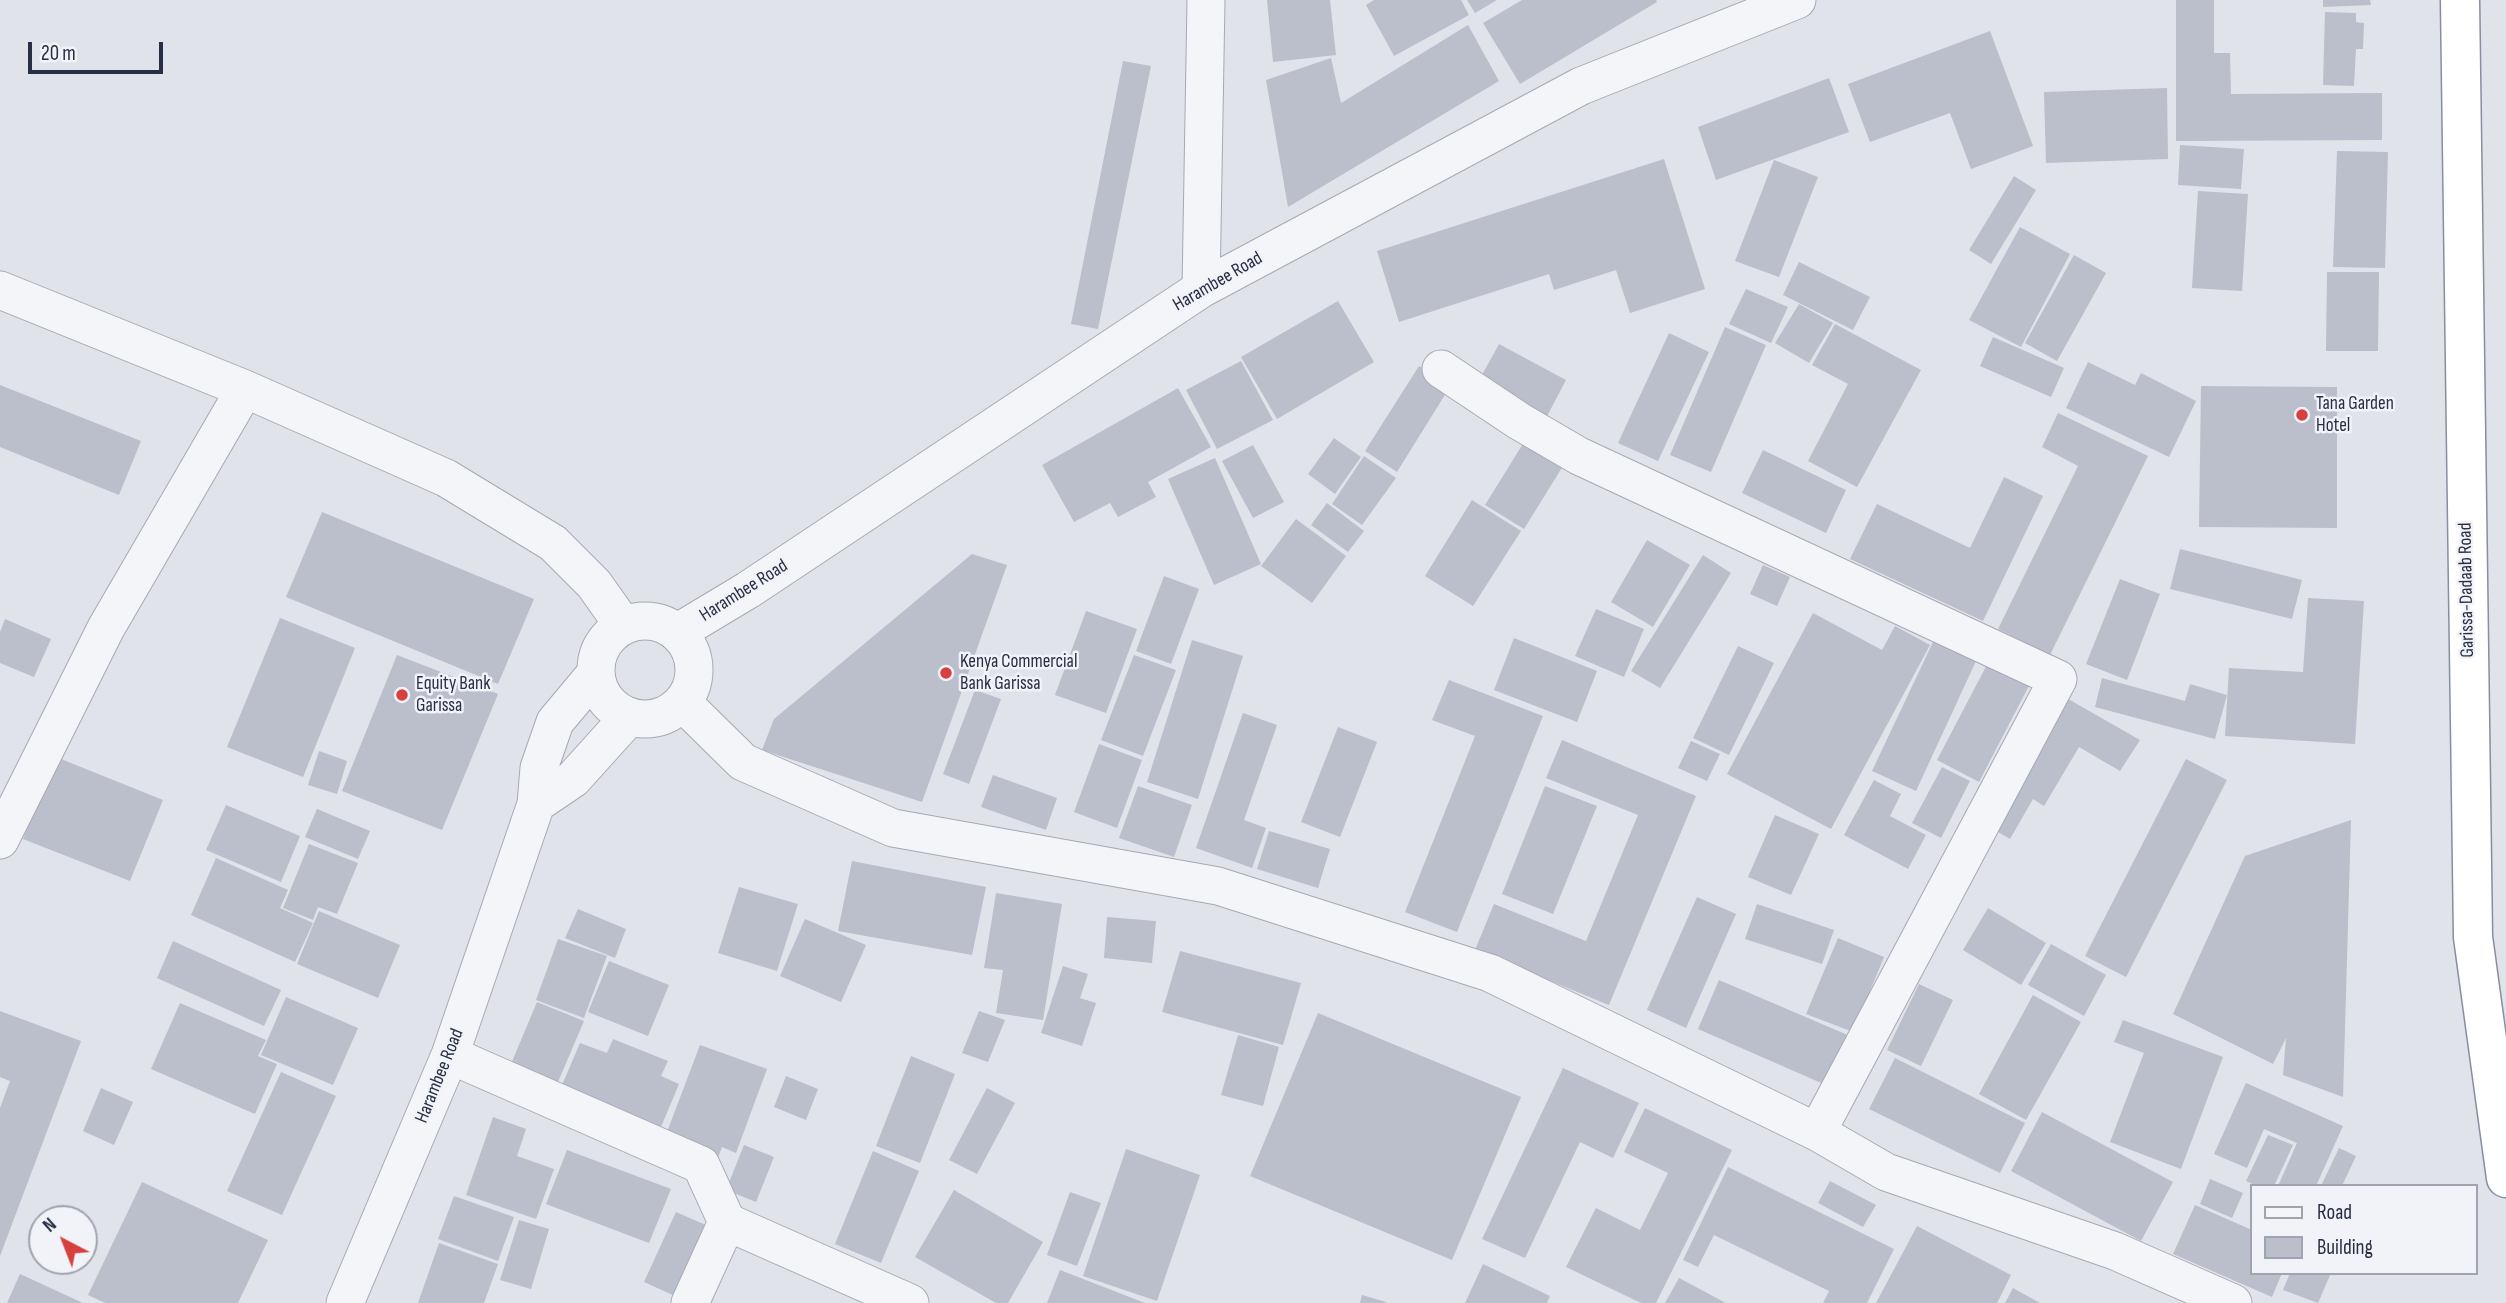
<!DOCTYPE html>
<html>
<head>
<meta charset="utf-8">
<style>
	body { margin:0 }
	#map { position:relative; width:2506px; height:1303px; overflow:hidden; background:#e1e3ea; font-family:"Sofia Sans Condensed",sans-serif }
	canvas { display:block }
	.legend { position:absolute; left:2250px; top:1184px; width:228px; height:91px; box-sizing:border-box; background:#f1f3f8; border:2px solid #a1a4b0; margin:0; padding:9px 12px; list-style:none; font-size:21px; color:#282e43 }
	.legend li { display:flex; align-items:center; gap:14px; height:35px }
	.legend b { width:35px; border:2px solid #a1a4b0 }
	.north { position:absolute; left:28px; top:1205px; width:70px; height:70px; box-sizing:border-box; background:#f1f3f8; border:2px solid #a1a4b0; border-radius:50%; rotate:318deg; font-size:19px; font-weight:700; line-height:28px; text-align:center; color:#282e43 }
	.north::after { content:''; display:block; margin:auto; width:24px; height:32px; background:#d6413f; clip-path:polygon(50% 0,100% 100%,50% 72%,0 100%) }
	.scale { position:absolute; left:28px; top:42px; width:135px; height:32px; box-sizing:border-box; border:4px solid #282e43; border-top:0; padding-left:9px; font-size:21px; line-height:24px; white-space:nowrap; color:#282e43; -webkit-text-stroke:5px #f1f3f8; paint-order:stroke }
</style>
</head>
<body>
<div id="map">
<canvas width="2506" height="1303"></canvas>
<ul class="legend">
<li><b style="height:9px;background:#f4f5f8"></b>Road</li>
<li><b style="height:19px;background:#bbbecb"></b>Building</li>
</ul>
<div class="north">N</div>
<div class="scale">20 m</div>
</div>
<script>
const g = document.querySelector('canvas').getContext('2d');
g.lineJoin = 'round';
function paint(path, color) { g.fillStyle = color; g.fill(path, 'evenodd'); }
const shape = rows => new Path2D(rows.map(r => 'M' + r).join(''));
function strokePath(path, color, width, dash) { g.strokeStyle = color; g.lineWidth = width; g.lineCap = dash ? 'butt' : 'round'; g.setLineDash(dash || []); g.stroke(path); }
function label(font, color, halo, rows, align = 'center') {
  g.font = font + ' "Sofia Sans Condensed",sans-serif'; g.lineWidth = 5; g.setLineDash([]); g.textBaseline = 'middle'; g.strokeStyle = halo; g.fillStyle = color; for (const [text, x, y, turn = 0] of rows) {
    g.save(); g.translate(x, y); g.rotate((+turn || 0) * Math.PI / 180); g.textAlign = isNaN(turn) ? turn : align; if (halo) g.strokeText(text, 0, 0); g.fillText(text, 0, 0); g.restore();
  }
}
paint(shape([
	[1267,0,1330,0,1336,55,1273,62],
	[1374,0,1461,0,1469,15,1394,56,1366,5],
	[1467,0,1497,0,1475,13],
	[1522,0,1656,0,1657,2,1520,84,1483,23],
	[2176,0,2214,0,2214,53,2230,53,2231,94,2382,93,2382,140,2176,141],
	[2323,0,2370,0,2371,5,2323,7],
	[2325,12,2356,13,2356,22,2364,23,2363,49,2356,49,2354,86,2323,85],
	[1468,25,1499,81,1288,207,1266,80,1331,58,1341,103],
	[1990,31,2033,146,1971,169,1950,113,1870,142,1848,84],
	[1123,61,1151,66,1098,329,1071,324],
	[1829,78,1849,132,1716,180,1698,127],
	[2167,88,2168,159,2046,163,2044,92],
	[2180,145,2244,149,2241,189,2178,185],
	[2337,151,2388,152,2385,268,2333,267],
	[1664,159,1705,289,1630,313,1616,270,1554,290,1549,274,1399,322,1377,251],
	[1774,160,1818,177,1779,277,1735,261],
	[2014,176,2036,190,1991,264,1969,250],
	[2198,191,2248,194,2242,291,2192,288],
	[2020,227,2070,254,2021,347,1969,320],
	[2074,255,2106,273,2057,361,2025,343],
	[1799,262,1870,297,1853,330,1783,295],
	[2327,272,2379,272,2378,351,2326,351],
	[1746,289,1788,307,1771,343,1729,324],
	[1338,301,1374,362,1277,419,1241,357],
	[1799,304,1833,323,1809,363,1775,343],
	[1835,324,1921,370,1857,487,1808,461,1848,384,1812,365],
	[1725,327,1766,345,1711,472,1670,455],
	[1669,333,1709,352,1658,461,1618,443],
	[1993,337,2064,368,2051,397,1980,366],
	[1499,344,1566,380,1545,420,1477,384],
	[1241,361,1273,420,1217,449,1186,390],
	[2088,362,2135,385,2141,373,2196,401,2169,457,2066,408],
	[1419,366,1451,385,1397,472,1365,451],
	[0,385,141,441,119,495,0,447],
	[2201,386,2337,387,2337,528,2199,527],
	[1178,388,1211,447,1148,482,1156,497,1118,517,1110,503,1074,522,1042,465],
	[2058,413,2148,456,2050,655,1998,629,2078,466,2042,447],
	[1334,438,1361,457,1335,494,1308,474],
	[1524,442,1563,466,1524,529,1485,505],
	[1253,445,1284,502,1253,518,1222,461],
	[1763,450,1846,490,1826,533,1742,493],
	[1364,456,1396,478,1362,525,1332,504],
	[1215,458,1261,564,1214,585,1168,479],
	[2004,477,2043,496,1983,621,1850,559,1877,504,1970,548],
	[1472,500,1521,531,1473,606,1425,576],
	[1327,503,1364,531,1348,552,1311,525],
	[322,512,534,599,498,684,286,597],
	[1296,519,1346,556,1312,603,1261,566],
	[1647,540,1690,565,1653,627,1611,602],
	[2180,549,2302,580,2292,619,2170,589],
	[972,554,1007,565,922,802,762,750,774,719],
	[1703,555,1731,573,1660,688,1631,671],
	[1763,565,1790,577,1777,606,1750,594],
	[1164,576,1199,589,1171,664,1136,651],
	[2120,579,2160,594,2127,680,2086,664],
	[2308,598,2364,601,2355,744,2225,736,2229,668,2303,672],
	[1596,609,1644,629,1624,677,1575,656],
	[1086,611,1137,629,1106,713,1055,695],
	[1813,613,1882,650,1895,626,1930,645,1831,829,1727,774],
	[280,618,355,648,303,777,227,747],
	[5,619,51,639,34,677,0,663,0,632],
	[1514,638,1597,671,1577,722,1494,690],
	[1192,640,1243,656,1198,799,1147,782],
	[1933,642,1976,661,1916,791,1872,771],
	[1738,646,1774,663,1729,755,1693,738],
	[397,655,498,694,442,830,342,791],
	[1134,655,1176,670,1143,756,1101,740],
	[1991,657,2033,678,1979,782,1937,760],
	[2102,678,2185,701,2190,684,2227,695,2215,739,2095,707],
	[1449,680,1543,716,1457,932,1405,912,1475,736,1432,720],
	[975,690,1001,699,969,784,943,774],
	[2063,696,2140,740,2120,771,2079,747,2044,806,2033,799,2010,839,1986,825],
	[1243,713,1277,725,1244,820,1266,828,1252,868,1196,848],
	[1338,727,1377,742,1340,837,1301,822],
	[1562,740,1696,796,1609,1005,1475,950,1494,904,1586,941,1638,815,1546,778],
	[1691,741,1720,754,1707,781,1678,768],
	[1099,744,1142,760,1117,828,1074,812],
	[319,751,347,761,337,794,308,785],
	[56,757,163,800,130,881,23,839],
	[2186,759,2227,780,2126,977,2085,956],
	[1942,767,1970,781,1941,838,1912,823],
	[993,775,1057,798,1046,830,981,807],
	[1874,780,1901,794,1890,816,1926,835,1908,869,1844,835],
	[1138,786,1192,805,1174,857,1119,838],
	[1545,786,1597,806,1553,914,1502,894],
	[226,805,300,836,281,882,206,850],
	[317,809,370,831,358,859,305,837],
	[1775,815,1819,834,1791,895,1748,877],
	[2351,820,2343,1097,2283,1075,2286,1038,2273,1064,2173,1014,2245,856],
	[1269,831,1330,849,1318,888,1257,869],
	[309,844,358,863,337,914,318,907,313,920,283,908],
	[216,858,288,890,280,908,313,923,295,962,191,915],
	[852,861,986,887,972,955,838,931],
	[739,887,798,904,777,971,718,953],
	[996,893,1062,904,1043,1020,996,1013,1003,970,984,968],
	[1697,897,1736,914,1686,1028,1647,1010],
	[1757,904,1834,930,1822,964,1745,939],
	[1988,908,2046,943,2021,985,1963,950],
	[578,909,626,929,615,958,565,938],
	[319,911,400,945,378,998,297,964],
	[1107,917,1156,921,1152,963,1104,958],
	[805,919,866,945,841,1002,780,976],
	[1838,938,1884,957,1853,1032,1806,1014],
	[558,939,607,956,584,1018,536,1000],
	[173,941,281,990,264,1026,157,978],
	[2051,944,2106,975,2084,1016,2028,985],
	[1180,951,1301,983,1283,1045,1162,1012],
	[609,961,669,985,648,1036,588,1012],
	[1063,966,1088,974,1080,998,1096,1003,1082,1046,1041,1033],
	[1719,980,1850,1036,1828,1086,1698,1029],
	[1919,984,1953,1000,1921,1066,1887,1050],
	[2033,995,2081,1022,2026,1120,1979,1094],
	[286,997,358,1028,333,1085,261,1055],
	[537,1002,584,1021,558,1082,511,1064],
	[180,1003,266,1040,258,1056,277,1064,255,1114,151,1069],
	[0,1011,81,1041,0,1256,0,1108,10,1081,0,1077],
	[979,1011,1005,1020,988,1062,962,1053],
	[1318,1013,1521,1097,1452,1260,1250,1176],
	[2123,1020,2223,1057,2181,1169,2110,1142,2144,1053,2114,1042],
	[1238,1035,1279,1047,1263,1106,1221,1095],
	[613,1039,668,1061,661,1076,679,1084,661,1127,562,1085,580,1043,607,1053],
	[700,1045,767,1069,736,1153,722,1147,717,1160,664,1140],
	[911,1056,955,1074,920,1163,876,1146],
	[1895,1058,2025,1123,2000,1173,1869,1109],
	[1563,1068,1639,1103,1613,1158,1580,1142,1525,1258,1482,1239],
	[281,1072,336,1096,282,1215,227,1191],
	[786,1076,818,1089,806,1120,774,1107],
	[2246,1083,2343,1126,2316,1186,2278,1186,2297,1143,2264,1129,2247,1168,2214,1154],
	[101,1088,133,1102,114,1145,83,1131],
	[987,1088,1015,1103,977,1174,949,1160],
	[1645,1108,1732,1150,1656,1303,1641,1303,1566,1267,1596,1208,1640,1230,1668,1173,1624,1152],
	[2042,1112,2173,1182,2141,1241,2011,1171],
	[493,1117,526,1129,517,1156,554,1169,536,1219,466,1195],
	[2268,1135,2293,1145,2274,1186,2257,1186,2246,1181],
	[744,1145,774,1157,756,1202,726,1190],
	[2339,1148,2356,1156,2342,1186,2321,1186],
	[1126,1149,1200,1175,1157,1301,1083,1276],
	[567,1150,671,1189,649,1243,546,1204],
	[873,1151,919,1171,881,1263,835,1244],
	[1728,1167,1894,1249,1867,1303,1823,1303,1829,1291,1714,1235,1698,1267,1683,1260],
	[2210,1179,2243,1193,2232,1218,2200,1204],
	[1830,1181,1876,1205,1863,1227,1818,1203],
	[142,1182,268,1240,238,1303,105,1303,88,1295],
	[954,1190,1043,1242,1008,1303,996,1303,915,1257],
	[1070,1192,1101,1203,1077,1266,1047,1255],
	[454,1196,514,1217,498,1261,438,1239],
	[2195,1205,2252,1230,2252,1273,2282,1273,2272,1297,2173,1254],
	[676,1212,708,1226,675,1296,644,1282],
	[519,1220,549,1229,531,1289,500,1280],
	[1917,1226,2011,1275,1997,1303,1876,1303],
	[439,1243,498,1264,484,1303,418,1303],
	[1483,1264,1550,1296,1547,1303,1465,1303],
	[1060,1270,1145,1303,1047,1303],
	[2290,1273,2331,1273,2318,1303,2283,1290],
	[20,1274,83,1303,7,1303],
	[1679,1278,1726,1303,1665,1303],
	[2013,1288,2040,1303,2005,1303],
	[1362,1295,1386,1302,1386,1303,1360,1303]
]), '#bbbecb');
const minor = shape([
	[1201,289,1206,0],
	[0,290,245,389,446,478,553,543,594,584,623,625],
	[1441,369,1519,421,1579,456,2058,679,1817,1132],
	'596 670a49 49 0 1 1 98 0a49 49 0 1 1-98 0Z',
	[678,632,748,590,1201,289,1581,86,1797,0],
	[682,702,743,762,893,828,1218,886,1490,973,1817,1132,1886,1172,2115,1251,2233,1303],
	[536,804,573,779,629,717],
	[0,840,106,628,245,389],
	[450,1055,701,1165,727,1222,910,1303],
	[345,1303,450,1055,536,804,539,768,555,722,596,673],
	[690,1303,727,1222]
]);
const trunk = shape([
	[2460,0,2473,937,2506,1178]
]);
strokePath(minor, '#a6a9b5', 39);
strokePath(trunk, '#878ea2', 41);
strokePath(minor, '#f4f5f8', 37);
strokePath(trunk, '#fff', 38);
for (const [x, y, r, color] of [
	[2302,415,7,"#d6413f"],
	[946,673,7,"#d6413f"],
	[402,695,7,"#d6413f"]
]) { const dot = new Path2D(); dot.arc(x, y, r, 0, 2 * Math.PI); g.fillStyle = color; g.fill(dot); strokePath(dot, '#f1f3f8', 2.5); }
label('19px', '#282e43', '#f1f3f8', [
	["Harambee Road",1218,282,-30],
	["Garissa-Dadaab Road",2467,590,-91],
	["Harambee Road",744,591,-32],
	["Harambee Road",440,1076,-68]
]);
label('19px', '#282e43', '#f1f3f8', [
	["Tana Garden",2316,404],
	["Hotel",2316,426],
	["Kenya Commercial",960,662],
	["Bank Garissa",960,684],
	["Equity Bank",416,684],
	["Garissa",416,706]
], 'left');
</script>
</body>
</html>
